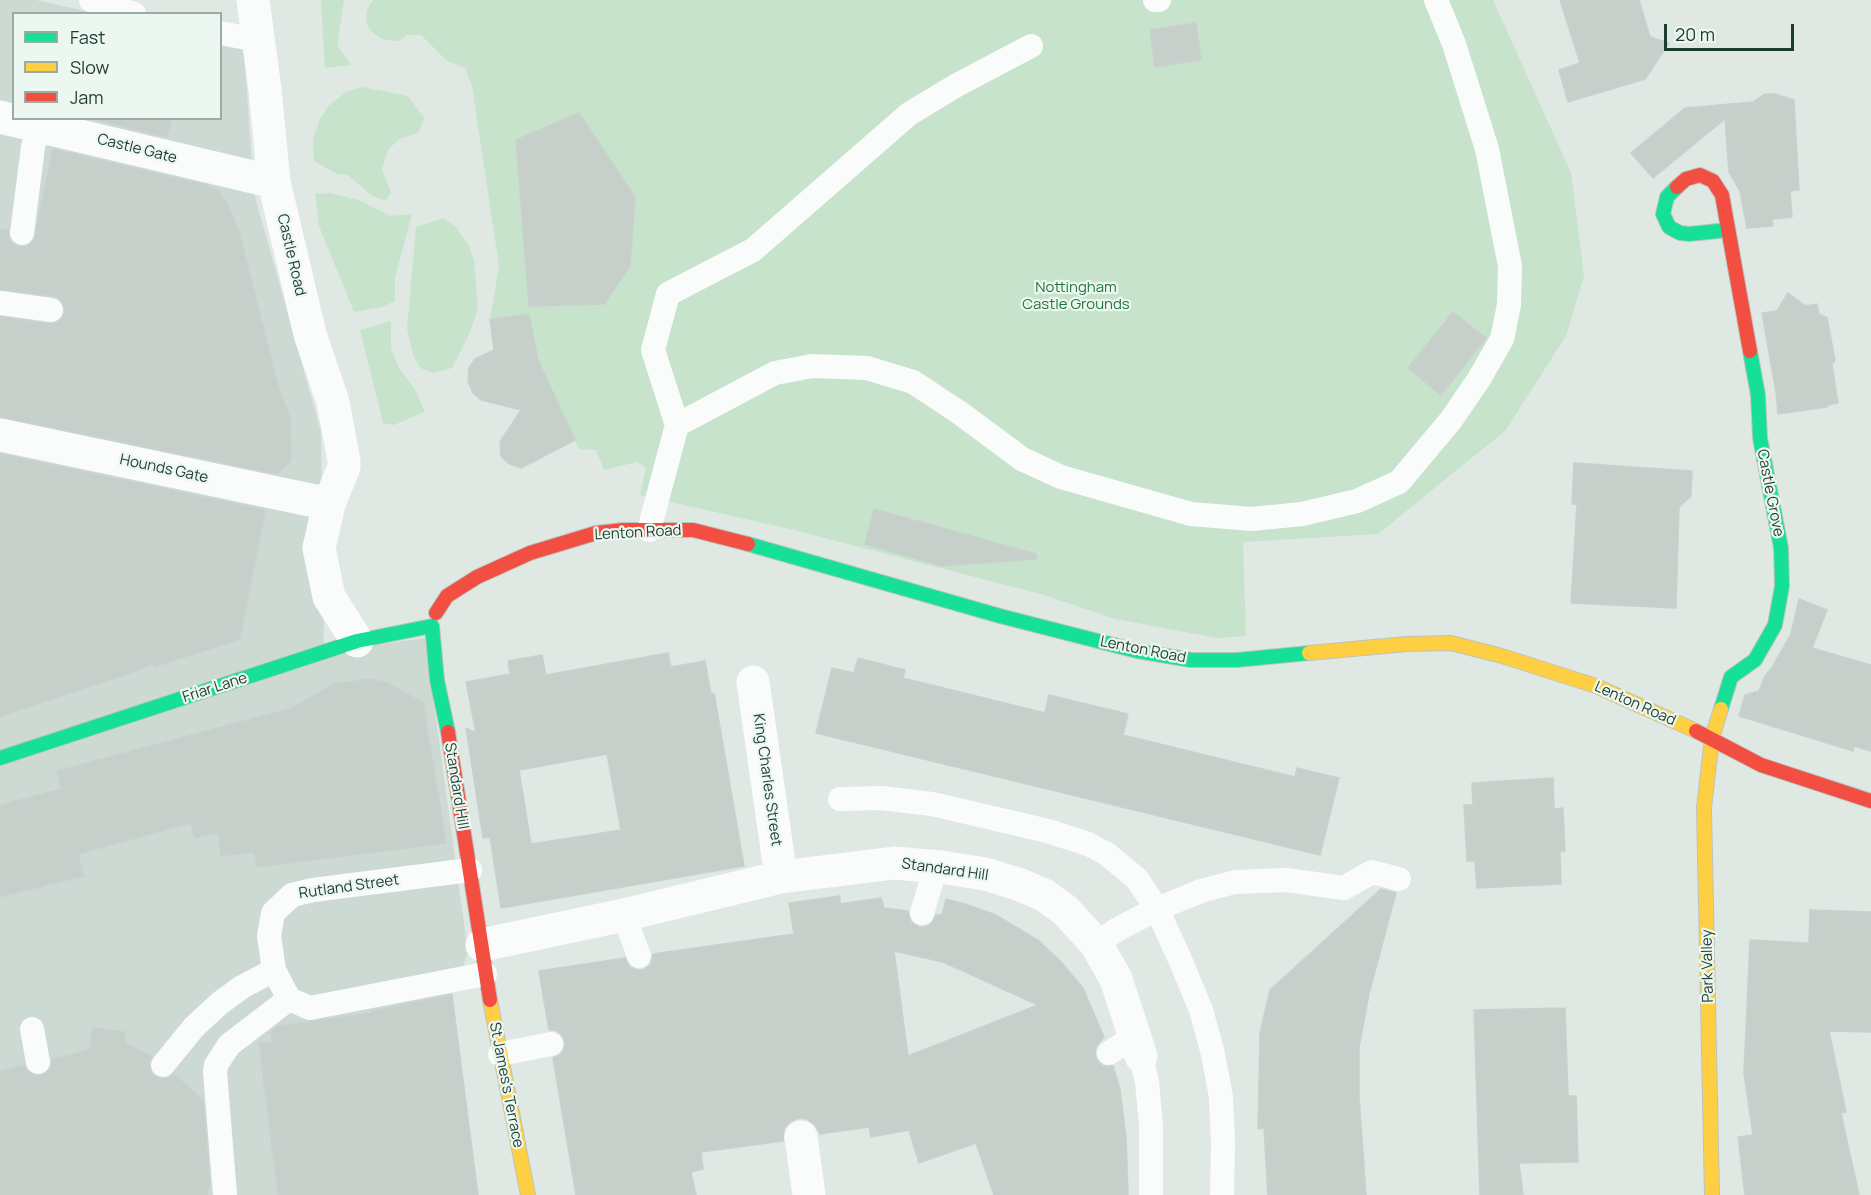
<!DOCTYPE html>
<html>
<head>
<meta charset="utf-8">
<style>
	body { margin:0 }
	#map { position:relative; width:1871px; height:1195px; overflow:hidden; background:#e0e8e4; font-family:Manrope,sans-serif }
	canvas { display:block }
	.legend { position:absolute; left:12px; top:12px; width:210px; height:108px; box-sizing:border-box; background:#edf7f1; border:2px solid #9aaca3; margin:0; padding:8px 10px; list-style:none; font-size:18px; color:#1d3b2f }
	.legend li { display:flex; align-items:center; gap:12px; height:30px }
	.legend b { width:30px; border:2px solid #9aaca3 }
	.scale { position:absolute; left:1664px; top:24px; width:130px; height:27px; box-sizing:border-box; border:3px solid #1d3b2f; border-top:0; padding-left:8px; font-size:18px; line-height:21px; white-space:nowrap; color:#1d3b2f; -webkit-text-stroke:4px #edf7f1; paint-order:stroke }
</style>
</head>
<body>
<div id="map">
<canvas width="1871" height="1195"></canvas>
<ul class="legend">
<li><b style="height:8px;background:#16e098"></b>Fast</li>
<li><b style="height:8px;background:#ffcf43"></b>Slow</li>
<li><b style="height:8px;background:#f24e42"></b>Jam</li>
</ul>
<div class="scale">20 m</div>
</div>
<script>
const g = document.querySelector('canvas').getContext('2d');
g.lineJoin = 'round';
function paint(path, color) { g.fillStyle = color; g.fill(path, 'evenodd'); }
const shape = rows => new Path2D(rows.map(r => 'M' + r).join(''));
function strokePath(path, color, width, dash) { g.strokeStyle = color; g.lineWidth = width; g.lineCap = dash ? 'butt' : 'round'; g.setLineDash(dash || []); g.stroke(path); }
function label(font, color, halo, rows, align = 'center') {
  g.font = font + ' Manrope,sans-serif'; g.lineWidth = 4.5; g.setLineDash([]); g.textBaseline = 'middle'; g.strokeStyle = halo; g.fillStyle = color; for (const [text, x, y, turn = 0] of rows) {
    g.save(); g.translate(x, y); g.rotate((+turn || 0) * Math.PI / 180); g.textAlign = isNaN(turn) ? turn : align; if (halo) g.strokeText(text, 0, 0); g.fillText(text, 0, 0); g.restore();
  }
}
paint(shape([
	[0,0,36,0,94,13,14,14,14,118,220,118,221,43,244,48,254,193,321,432,324,652,425,638,468,953,446,1009,472,1195,0,1195]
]), '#cddad3');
paint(shape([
	[321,0,344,0,337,45,351,65,325,68],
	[373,0,1493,0,1571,173,1584,276,1566,336,1505,431,1378,534,1243,542,1246,636,1217,638,1115,619,1044,595,794,530,640,495,646,468,637,462,604,470,596,450,579,449,538,360,529,314,490,320,499,266,472,86,465,68,446,60,421,35,407,35,400,41,384,40,376,35,369,29,366,20,367,10],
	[362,87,408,96,424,118,419,132,398,140,388,150,382,169,391,193,385,201,371,195,348,175,337,174,314,161,313,139,320,119,328,106,346,92],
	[330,193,358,200,391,216,412,214,395,277,395,301,382,307,354,312,319,226,315,194],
	[444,218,456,227,469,246,474,260,478,309,468,337,452,368,434,373,420,368,413,355,407,329,416,227],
	[391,321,391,349,399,368,414,388,425,412,394,425,383,423,360,330]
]), '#c7e3cc');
const building = shape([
	[1560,0,1639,0,1650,37,1669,43,1645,79,1568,102,1559,70,1580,63,1560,0],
	[1196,23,1201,60,1155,67,1150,30,1196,23],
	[1765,94,1775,94,1794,100,1799,190,1790,191,1792,217,1772,219,1773,226,1747,228,1740,191,1729,172,1725,119,1653,178,1631,153,1685,108,1753,102,1765,94],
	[579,113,635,197,630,266,604,304,529,306,516,140,579,113],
	[88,118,172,118,167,137,88,118],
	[53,149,206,185,218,191,226,201,238,228,277,382,290,418,291,461,277,474,0,417,0,317,50,324,57,323,62,319,65,313,64,304,59,298,54,296,0,289,0,229,8,230,9,239,13,244,20,247,27,246,34,241,53,149],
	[1788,293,1806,306,1817,304,1819,314,1827,318,1835,360,1832,364,1838,403,1827,405,1827,407,1778,414,1776,392,1762,313,1777,311,1788,293],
	[1453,312,1486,338,1441,395,1408,368,1453,312],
	[529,314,538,360,575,440,521,468,508,463,501,456,500,442,521,410,481,400,473,393,468,381,469,368,475,359,494,350,490,320,529,314],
	[0,454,265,510,240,639,154,667,153,664,128,674,0,716,0,454],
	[1574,463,1692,471,1691,496,1679,507,1676,608,1571,603,1577,504,1572,504,1574,463],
	[874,509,1036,554,1036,559,942,566,865,544,874,509],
	[1799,599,1827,610,1812,648,1871,665,1871,751,1854,746,1853,751,1739,716,1745,695,1759,691,1765,676,1771,669,1791,634,1799,599],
	[668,653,671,667,705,661,711,694,714,693,744,866,501,908,490,837,483,838,466,728,476,733,466,682,510,674,508,661,542,655,546,675,668,653],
	[607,754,621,830,531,844,519,770,607,754],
	[858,658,905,670,903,678,1045,713,1049,695,1128,714,1123,735,1295,777,1297,768,1339,778,1320,855,816,733,832,668,854,673,858,658],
	[369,679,388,683,423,703,446,843,257,867,254,852,221,856,218,833,195,838,191,823,78,854,84,876,0,897,0,805,61,789,57,771,292,708,334,684,369,679],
	[1553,778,1554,809,1563,808,1565,851,1560,852,1561,884,1477,888,1475,861,1467,861,1464,805,1473,805,1472,783,1553,778],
	[1381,889,1396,893,1369,994,1359,1047,1359,1097,1366,1195,1268,1195,1264,1128,1258,1129,1260,1033,1270,990,1381,889],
	[840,896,840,904,881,898,884,908,908,911,911,922,919,927,926,927,931,924,936,915,942,915,946,899,968,905,996,915,1039,941,1061,962,1083,988,1104,1037,1096,1047,1095,1054,1097,1060,1103,1066,1113,1066,1120,1089,1126,1137,1128,1195,994,1195,976,1143,919,1163,909,1130,871,1137,869,1127,820,1134,815,1125,807,1119,799,1118,790,1122,784,1129,783,1141,701,1152,703,1169,691,1172,696,1195,576,1195,553,1058,561,1054,564,1049,565,1042,561,1034,555,1030,549,1030,539,971,625,958,630,967,637,970,643,970,650,965,653,954,794,934,789,903,840,896],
	[894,951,943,962,1038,1005,908,1056,894,951],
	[1810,910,1871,912,1871,1032,1829,1031,1846,1112,1841,1113,1859,1195,1745,1195,1738,1137,1753,1135,1744,1073,1750,940,1809,943,1810,910],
	[452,995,478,1195,278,1195,259,1043,272,1042,271,1031,278,1026,372,1013,372,1011,452,995],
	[1565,1008,1568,1096,1576,1096,1578,1162,1519,1163,1523,1195,1480,1195,1474,1010,1565,1008],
	[93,1028,125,1032,125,1042,152,1057,149,1062,150,1069,154,1076,161,1079,169,1078,174,1074,203,1100,210,1184,207,1195,0,1195,0,1071,24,1065,27,1071,33,1075,41,1076,47,1073,51,1067,52,1059,89,1050,93,1028]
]);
paint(building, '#c7cfcb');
strokePath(building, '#c9d1cd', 1.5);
const fast = shape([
	[1677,187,1667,197,1663,214,1669,227,1680,233,1689,234,1728,230],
	[748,544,1000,616,1137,651,1191,660,1237,660,1309,653],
	[1721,709,1731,677,1755,660,1775,625,1782,586,1781,548,1760,438,1758,395,1750,351],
	[0,758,357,641,432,626,437,680,448,732]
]);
const slow = shape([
	[1309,653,1407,644,1451,643,1502,656,1596,686,1696,731],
	[490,1000,528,1195],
	[1712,1195,1704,808,1712,738,1721,709]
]);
const jam = shape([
	[1677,187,1686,179,1700,175,1713,181,1722,195,1750,351],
	[436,613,447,596,477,577,530,553,596,533,623,530,693,530,748,544],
	[1696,731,1761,765,1871,801],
	[448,732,490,1000]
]);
strokePath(fast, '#b9c5bf', 16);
strokePath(slow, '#b9c5bf', 16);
strokePath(jam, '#b9c5bf', 16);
strokePath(shape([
	[91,0,134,14],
	[1155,0,1159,0],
	[220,33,257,40],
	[22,233,33,147,39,125],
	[0,303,51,310],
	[677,425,653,350,668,294,753,250,909,114,957,85,1031,46],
	[649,530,677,425,775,373,812,366,867,368,913,382,960,413,1022,459,1061,477,1191,514,1252,519,1302,514,1357,501,1399,482,1451,420,1479,379,1502,339,1509,305,1510,266,1487,149,1454,44,1436,0],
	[840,799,881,798,932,804,1048,831,1088,844,1107,854,1137,879,1157,909,1182,964,1201,1010,1213,1054,1221,1097,1223,1143,1222,1195],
	[470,870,313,890,292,895,273,913,269,936,274,970,289,999,310,1008,485,974],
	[922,913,936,866],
	[624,915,639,956],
	[1096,944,1118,929,1157,909,1201,891,1235,882,1286,880,1344,888,1372,872,1399,879],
	[32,1029,38,1062],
	[1109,1053,1135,1036],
	[500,1054,551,1044],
	[1141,1056,1147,1082,1151,1125,1151,1195],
	[163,1065,194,1027,220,1003,242,987,274,970],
	[225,1195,215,1072,216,1065,229,1045,289,999]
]), '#fafcfb', 24);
strokePath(shape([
	[253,0,265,90,274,182,310,334,333,402,344,461,344,467,329,504,319,548,329,597,357,641],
	[0,117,274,182],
	[0,435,329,504],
	[753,682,781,877],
	[482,945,624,915,781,877,894,863,941,867,985,874,1018,884,1044,895,1065,910,1096,944,1116,979,1141,1056],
	[801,1137,809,1195]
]), '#fafcfb', 33);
strokePath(fast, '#16e098', 14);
strokePath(slow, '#ffcf43', 14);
strokePath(jam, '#f24e42', 14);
label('15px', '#1d3b2f', '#edf7f1', [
	["Castle Gate",137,149,14],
	["Castle Road",291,255,77],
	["Hounds Gate",164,469,12],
	["Castle Grove",1770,493,79],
	["Lenton Road",638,533,-3],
	["Lenton Road",1143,650,11],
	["Friar Lane",215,688,-18],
	["Lenton Road",1635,704,24],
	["King Charles Street",767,780,82],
	["Standard Hill",456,786,81],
	["Standard Hill",945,870,8],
	["Rutland Street",349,887,-8],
	["Park Valley",1708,966,-91],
	["St James's Terrace",506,1085,79]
]);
label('15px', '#247638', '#edf7f1', [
	["Nottingham",1076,288],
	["Castle Grounds",1076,305]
]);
</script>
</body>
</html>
